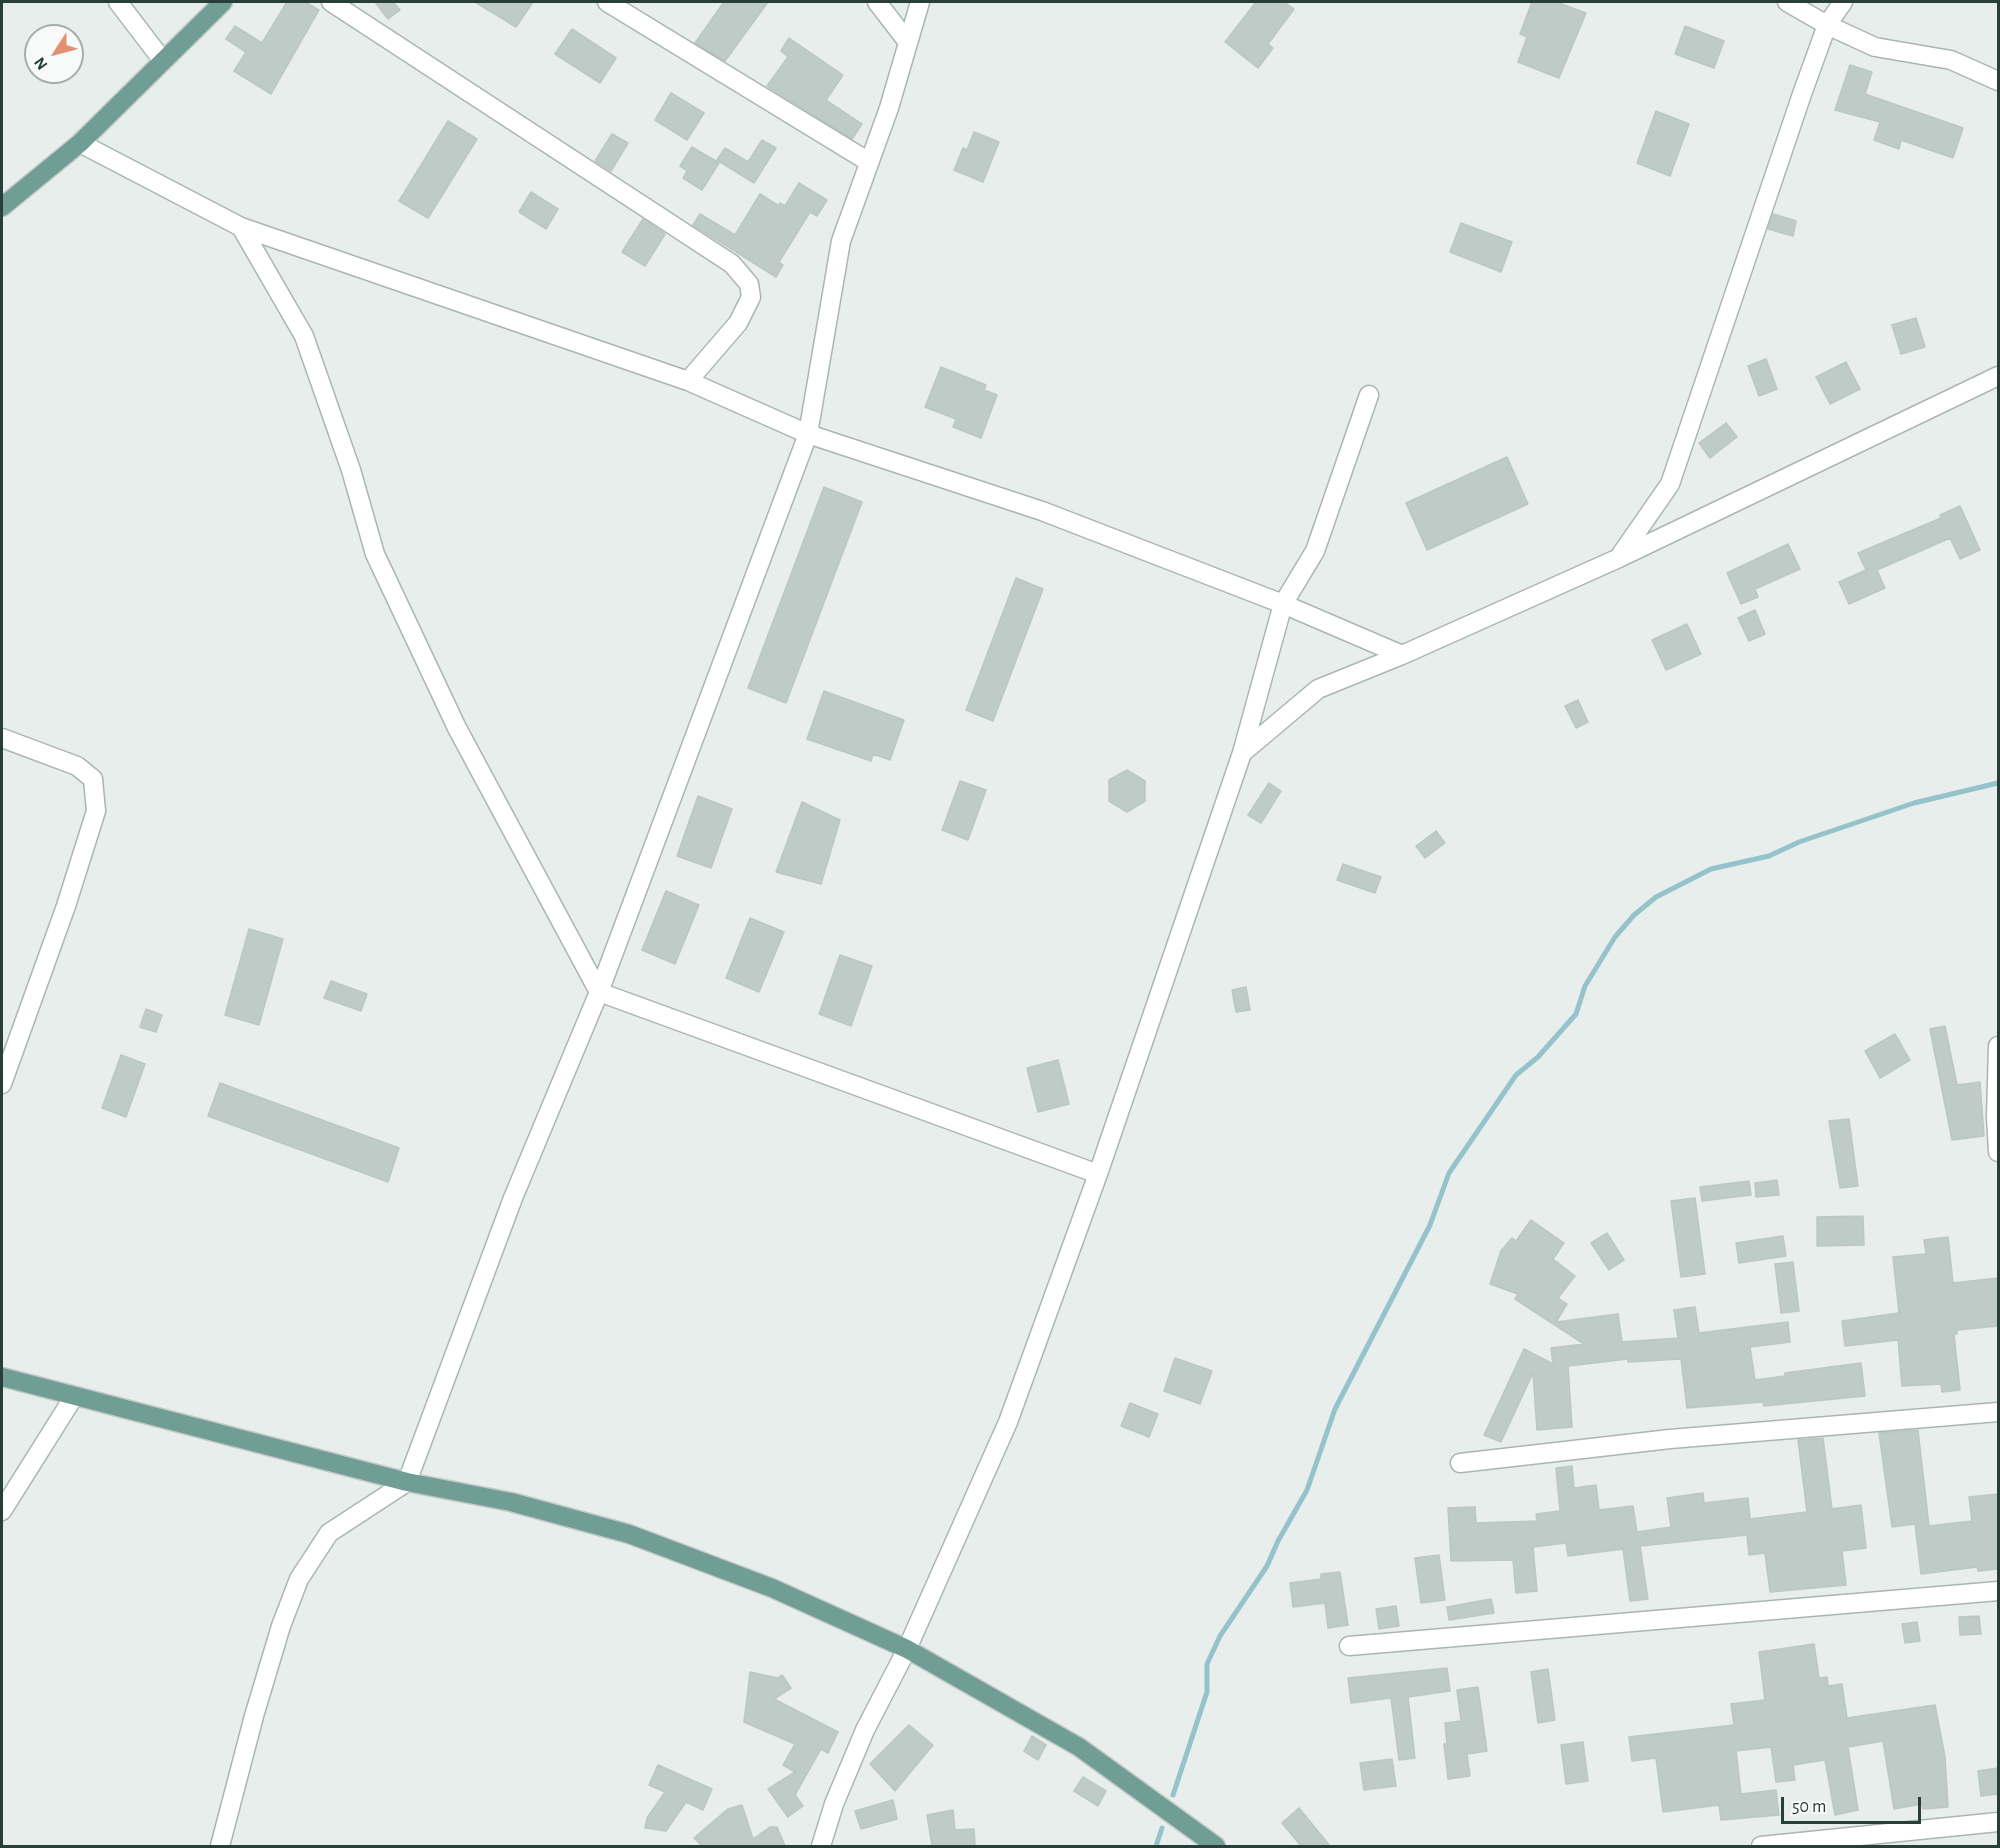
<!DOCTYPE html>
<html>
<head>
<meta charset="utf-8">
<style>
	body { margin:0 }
	#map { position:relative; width:2000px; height:1848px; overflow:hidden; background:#e7eeeb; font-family:"Alegreya Sans",sans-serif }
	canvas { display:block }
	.frame { position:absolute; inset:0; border:3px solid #273e39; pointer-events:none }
	.north { position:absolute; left:24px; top:24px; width:60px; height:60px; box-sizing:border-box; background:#f7faf9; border:2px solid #a4afac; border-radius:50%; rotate:234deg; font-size:16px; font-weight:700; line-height:24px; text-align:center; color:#273e39 }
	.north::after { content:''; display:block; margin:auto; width:21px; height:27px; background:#e39070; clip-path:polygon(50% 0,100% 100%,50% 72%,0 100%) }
	.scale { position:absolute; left:1781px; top:1797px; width:140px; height:27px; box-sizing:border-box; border:3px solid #273e39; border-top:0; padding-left:8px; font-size:18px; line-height:21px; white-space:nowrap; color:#273e39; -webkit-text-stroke:4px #f7faf9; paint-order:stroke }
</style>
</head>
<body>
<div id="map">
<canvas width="2000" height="1848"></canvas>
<div class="frame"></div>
<div class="north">N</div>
<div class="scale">50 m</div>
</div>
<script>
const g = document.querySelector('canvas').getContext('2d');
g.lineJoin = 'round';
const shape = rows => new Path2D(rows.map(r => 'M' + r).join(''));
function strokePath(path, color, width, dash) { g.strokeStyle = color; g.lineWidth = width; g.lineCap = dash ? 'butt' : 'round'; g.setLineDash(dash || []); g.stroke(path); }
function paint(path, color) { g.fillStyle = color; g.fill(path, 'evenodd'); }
strokePath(shape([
	[1173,1795,1207,1692,1207,1664,1220,1636,1267,1566,1278,1541,1307,1490,1335,1409,1430,1225,1449,1173,1516,1075,1538,1057,1576,1014,1585,986,1615,937,1634,915,1656,897,1711,869,1769,856,1799,842,1914,803,1998,783],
	[1156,1846,1162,1828]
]), '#96c2cc', 5);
const building = shape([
	[287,2,305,2,319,10,271,94,234,71,246,52,226,39,235,26,262,43,287,2],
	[375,2,393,2,400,10,388,19,375,2],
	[475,2,533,2,516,27,475,2],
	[724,2,768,2,725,61,695,43,724,2],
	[1256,2,1284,2,1294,9,1268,44,1273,48,1258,68,1225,42,1256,2],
	[1532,2,1556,2,1586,13,1559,78,1518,62,1527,37,1520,34,1532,2],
	[1685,26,1724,41,1714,68,1675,54,1685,26],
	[572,29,616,58,600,83,555,54,572,29],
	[789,38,843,75,826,100,862,124,852,139,767,86,788,57,781,51,789,38],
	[1850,65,1872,72,1865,94,1963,128,1953,158,1901,140,1899,149,1874,140,1880,122,1835,110,1850,65],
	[671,93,704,113,687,140,655,120,671,93],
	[1656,111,1689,124,1670,176,1637,163,1656,111],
	[448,121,477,139,428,218,399,201,448,121],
	[974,132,999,142,983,182,954,170,963,148,967,150,974,132],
	[612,134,628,143,611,171,595,161,612,134],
	[762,140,776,148,754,183,717,160,725,148,748,162,762,140],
	[692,147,719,163,702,190,683,178,687,171,680,166,692,147],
	[799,183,827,200,817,216,810,212,779,262,783,265,776,277,693,225,700,214,735,235,760,194,779,206,780,203,785,206,799,183],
	[531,192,558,209,546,229,519,212,531,192],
	[1773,214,1796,221,1793,236,1768,229,1773,214],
	[643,219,665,234,645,266,622,252,643,219],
	[1461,223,1512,242,1501,272,1450,252,1461,223],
	[1916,318,1925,347,1901,354,1892,325,1916,318],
	[1766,359,1777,389,1759,396,1748,366,1766,359],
	[1846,362,1860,389,1830,404,1816,377,1846,362],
	[941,367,986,385,984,390,997,395,981,438,953,427,956,419,925,407,941,367],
	[1726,423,1737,437,1710,458,1699,443,1726,423],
	[1507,457,1528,504,1427,550,1406,503,1507,457],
	[824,487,862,502,786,703,748,688,824,487],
	[1960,506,1980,550,1960,559,1950,538,1877,570,1885,588,1849,604,1839,582,1866,570,1858,553,1941,518,1940,515,1960,506],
	[1788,544,1800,569,1755,589,1758,597,1741,604,1727,573,1788,544],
	[1016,578,1043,589,993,721,966,710,1016,578],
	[1755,610,1765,634,1749,641,1738,618,1755,610],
	[1687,624,1701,654,1666,670,1652,640,1687,624],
	[824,691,904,720,890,760,873,754,871,761,807,739,824,691],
	[1578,700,1588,722,1576,728,1565,706,1578,700],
	[1127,770,1145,781,1145,801,1127,812,1109,801,1109,780,1127,770],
	[960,781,986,790,968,840,942,830,960,781],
	[1269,783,1281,791,1261,823,1248,815,1269,783],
	[698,796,732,809,711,868,677,856,698,796],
	[802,802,840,820,821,884,776,872,802,802],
	[1436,831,1445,843,1425,858,1416,846,1436,831],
	[1343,864,1381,877,1375,893,1337,880,1343,864],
	[666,891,699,905,675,964,642,950,666,891],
	[750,918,784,932,759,992,726,978,750,918],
	[249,929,283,939,259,1025,225,1015,249,929],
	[840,955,872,966,851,1026,819,1014,840,955],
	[331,981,367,994,361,1011,324,998,331,981],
	[1246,987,1250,1010,1236,1012,1232,990,1246,987],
	[146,1009,162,1015,156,1032,140,1027,146,1009],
	[1945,1026,1957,1085,1980,1082,1984,1136,1952,1140,1930,1029,1945,1026],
	[1895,1034,1910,1060,1880,1078,1865,1051,1895,1034],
	[121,1055,145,1064,126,1117,102,1108,121,1055],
	[1058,1060,1069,1104,1038,1112,1027,1068,1058,1060],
	[220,1083,399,1148,388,1182,208,1116,220,1083],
	[1849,1119,1858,1186,1840,1188,1829,1121,1849,1119],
	[1777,1180,1779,1195,1756,1197,1755,1183,1777,1180],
	[1749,1181,1751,1195,1702,1201,1700,1187,1749,1181],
	[1695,1198,1705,1274,1681,1277,1671,1201,1695,1198],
	[1863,1216,1864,1245,1817,1246,1817,1217,1863,1216],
	[1531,1220,1564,1243,1553,1259,1575,1276,1558,1298,1567,1304,1556,1322,1618,1314,1622,1342,1678,1338,1674,1310,1695,1307,1699,1333,1788,1322,1790,1342,1750,1347,1755,1380,1785,1376,1785,1373,1861,1363,1865,1396,1764,1406,1763,1402,1687,1408,1681,1359,1628,1362,1628,1359,1568,1366,1572,1427,1537,1430,1533,1373,1501,1442,1484,1435,1524,1349,1553,1364,1551,1348,1584,1344,1515,1299,1518,1294,1490,1284,1501,1251,1512,1238,1516,1241,1531,1220],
	[1607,1233,1624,1260,1609,1270,1591,1243,1607,1233],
	[1783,1236,1786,1256,1739,1263,1736,1243,1783,1236],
	[1948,1237,1953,1283,1998,1278,1998,1326,1957,1330,1957,1334,1954,1334,1960,1390,1942,1392,1941,1384,1902,1386,1898,1340,1845,1346,1842,1321,1899,1313,1893,1257,1926,1254,1924,1240,1948,1237],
	[1793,1262,1799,1311,1781,1313,1775,1264,1793,1262],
	[1175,1358,1212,1371,1200,1404,1164,1391,1175,1358],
	[1130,1403,1158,1414,1149,1437,1121,1426,1130,1403],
	[1918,1430,1929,1526,1972,1521,1969,1497,1998,1494,1998,1569,1978,1571,1977,1567,1921,1574,1915,1524,1892,1527,1879,1433,1918,1430],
	[1823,1438,1832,1509,1861,1505,1866,1548,1842,1551,1846,1585,1770,1592,1765,1553,1749,1555,1747,1535,1640,1546,1648,1599,1630,1601,1623,1549,1568,1556,1566,1543,1533,1547,1537,1591,1516,1593,1513,1560,1451,1561,1448,1508,1475,1507,1476,1523,1537,1521,1536,1514,1560,1511,1556,1468,1572,1466,1574,1488,1596,1485,1599,1510,1633,1506,1637,1532,1671,1527,1667,1498,1703,1493,1704,1503,1748,1498,1750,1519,1807,1512,1798,1440,1823,1438],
	[1439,1555,1445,1600,1421,1603,1415,1558,1439,1555],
	[1340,1572,1348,1625,1328,1628,1325,1603,1293,1607,1290,1583,1321,1579,1321,1574,1340,1572],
	[1491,1599,1494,1613,1449,1620,1447,1607,1491,1599],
	[1396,1606,1399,1626,1379,1629,1376,1609,1396,1606],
	[1979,1616,1981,1634,1960,1635,1959,1617,1979,1616],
	[1917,1622,1920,1641,1905,1643,1902,1624,1917,1622],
	[1814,1644,1819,1678,1827,1677,1828,1686,1842,1684,1847,1718,1935,1705,1945,1757,1948,1807,1923,1809,1922,1804,1894,1809,1883,1741,1848,1747,1858,1810,1835,1815,1825,1760,1793,1765,1795,1780,1776,1782,1771,1747,1736,1751,1741,1794,1776,1790,1779,1815,1721,1820,1719,1805,1663,1812,1656,1758,1632,1761,1629,1737,1734,1725,1731,1704,1765,1700,1759,1652,1814,1644],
	[1447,1668,1450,1691,1408,1697,1415,1758,1399,1760,1391,1698,1351,1703,1348,1678,1447,1668],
	[1548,1669,1555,1720,1538,1723,1531,1672,1548,1669],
	[750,1672,778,1678,782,1675,791,1688,774,1699,838,1732,828,1753,821,1749,795,1795,803,1806,788,1817,768,1789,795,1772,783,1765,795,1744,744,1722,750,1672],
	[1478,1687,1487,1751,1467,1754,1470,1776,1448,1779,1444,1744,1447,1744,1445,1723,1461,1721,1457,1690,1478,1687],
	[909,1725,933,1745,895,1791,870,1764,909,1725],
	[1032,1736,1046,1745,1038,1760,1024,1751,1032,1736],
	[1583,1742,1588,1781,1566,1784,1561,1745,1583,1742],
	[1392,1759,1396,1786,1364,1790,1360,1763,1392,1759],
	[658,1765,712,1789,703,1810,686,1802,666,1831,645,1828,647,1818,665,1792,649,1785,658,1765],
	[1998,1768,1998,1794,1981,1796,1978,1771,1998,1768],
	[1083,1777,1106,1791,1098,1806,1074,1791,1083,1777],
	[893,1800,897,1819,861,1829,855,1811,893,1800],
	[742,1805,753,1839,770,1827,777,1827,785,1846,702,1846,694,1838,728,1809,742,1805],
	[1299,1808,1330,1846,1301,1846,1282,1823,1299,1808],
	[953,1810,955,1830,974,1829,975,1846,932,1846,927,1815,953,1810]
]);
paint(building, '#bfcbc7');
strokePath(building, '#bac7c2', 1.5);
const minor = shape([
	[118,2,163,61],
	[331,2,732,264,749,284,751,297,738,323,688,381],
	[607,2,869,162],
	[877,2,907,41],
	[1787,2,1827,25,1875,47,1951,60,1998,81],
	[80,143,241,227,688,381,808,434,1042,511,1283,604,1402,655,1619,558,1998,376],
	[241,227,304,336,351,470,375,554,457,728,599,992,1098,1174],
	[1620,556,1670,484,1802,94,1827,25,1843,2],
	[2,738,77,766,93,779,96,811,66,906,2,1084],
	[1242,753,1318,689,1402,655],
	[1998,1046,1996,1117,1998,1152],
	[1460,1463,1670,1439,1998,1412],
	[2,1511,73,1398],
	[1349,1646,1998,1591],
	[220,1846,254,1716,281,1626,299,1579,329,1533,407,1482,513,1198,599,992,808,434,841,241,889,108,920,2],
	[821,1846,834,1804,865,1730,907,1649,1008,1422,1098,1174,1242,753,1283,604,1315,551,1369,395],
	[1761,1846,1998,1822]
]);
const major = shape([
	[2,207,80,143,223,2],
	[2,1377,407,1482,511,1502,629,1534,772,1588,907,1649,1079,1747,1216,1846]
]);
strokePath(minor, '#aab6b2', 21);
strokePath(major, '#c3c9c8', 21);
strokePath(minor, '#fff', 18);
strokePath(major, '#719e94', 18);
</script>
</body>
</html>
